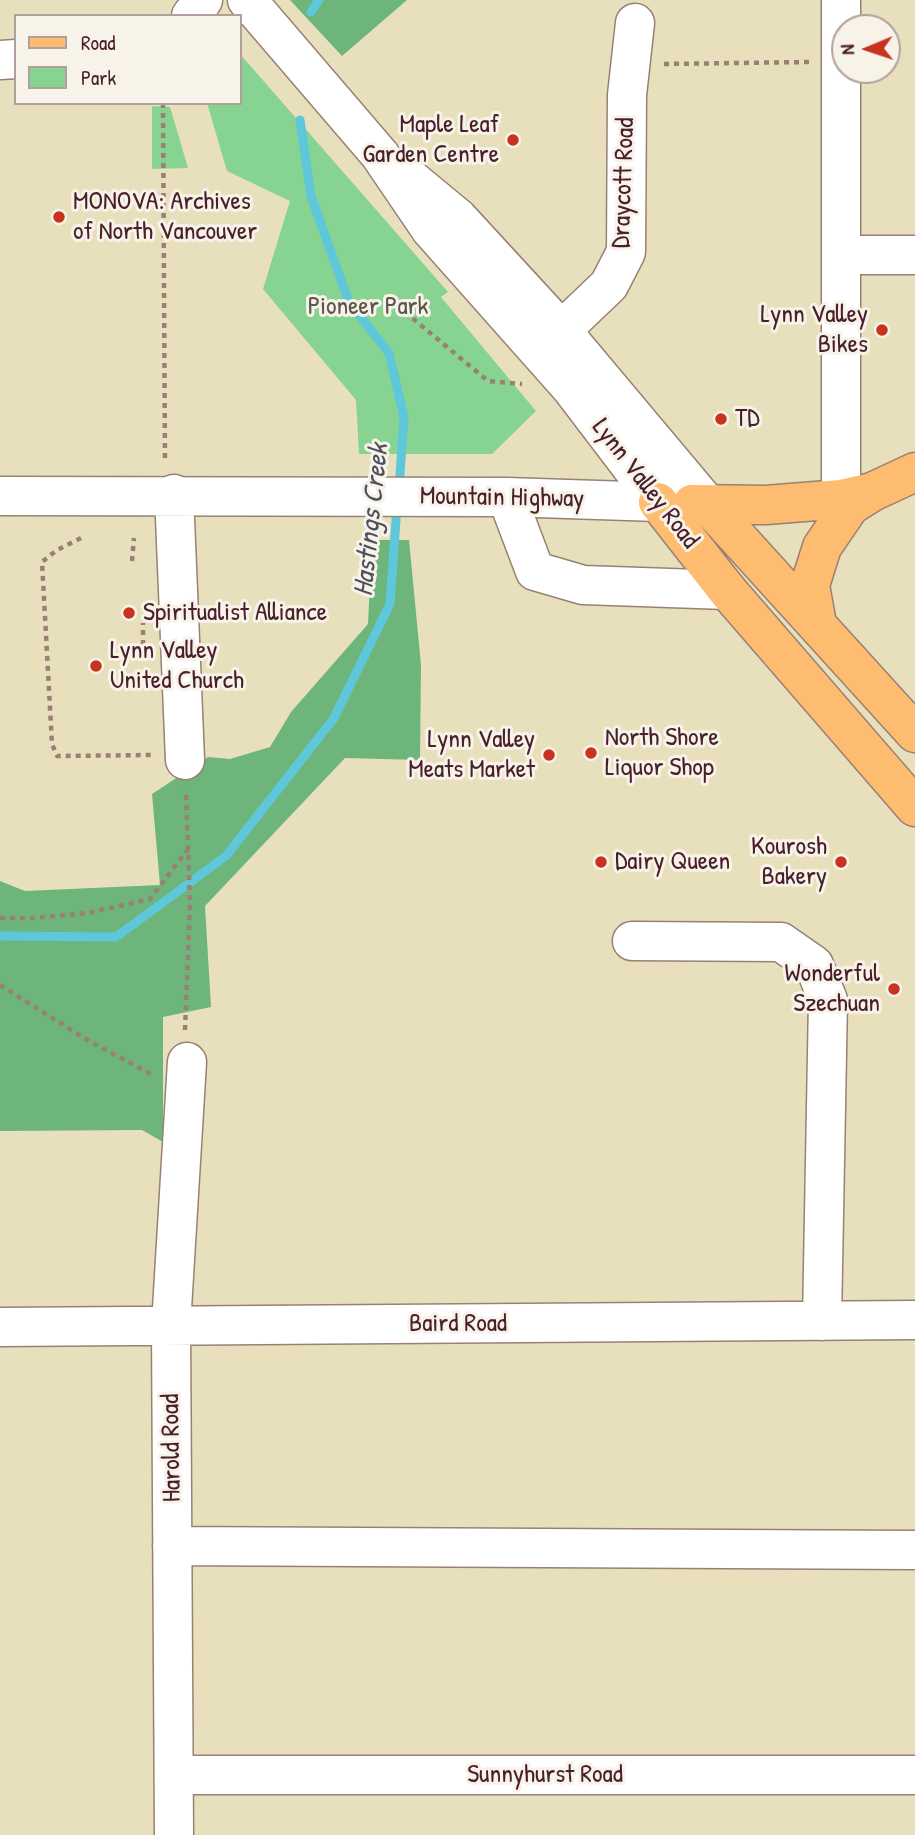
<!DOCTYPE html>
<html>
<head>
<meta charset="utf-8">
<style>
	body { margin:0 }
	#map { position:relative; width:915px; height:1835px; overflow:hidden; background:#e8e0bc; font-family:"Patrick Hand",sans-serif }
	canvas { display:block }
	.legend { position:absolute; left:14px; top:14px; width:228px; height:91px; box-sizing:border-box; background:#f7f3e8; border:2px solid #b29e9c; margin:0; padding:9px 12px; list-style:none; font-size:21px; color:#4a1f2b }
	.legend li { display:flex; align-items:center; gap:14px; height:35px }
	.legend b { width:35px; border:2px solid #b29e9c }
	.north { position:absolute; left:831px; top:14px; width:70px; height:70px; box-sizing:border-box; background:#f7f3e8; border:2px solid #b29e9c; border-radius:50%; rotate:268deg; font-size:19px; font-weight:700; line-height:28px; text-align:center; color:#4a1f2b }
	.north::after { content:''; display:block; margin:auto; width:24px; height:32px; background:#c8321e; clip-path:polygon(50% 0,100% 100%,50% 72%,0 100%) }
</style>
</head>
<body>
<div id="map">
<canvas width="915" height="1835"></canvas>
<ul class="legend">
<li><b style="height:9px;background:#fdbc6f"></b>Road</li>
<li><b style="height:19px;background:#87d391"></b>Park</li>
</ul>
<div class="north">N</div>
</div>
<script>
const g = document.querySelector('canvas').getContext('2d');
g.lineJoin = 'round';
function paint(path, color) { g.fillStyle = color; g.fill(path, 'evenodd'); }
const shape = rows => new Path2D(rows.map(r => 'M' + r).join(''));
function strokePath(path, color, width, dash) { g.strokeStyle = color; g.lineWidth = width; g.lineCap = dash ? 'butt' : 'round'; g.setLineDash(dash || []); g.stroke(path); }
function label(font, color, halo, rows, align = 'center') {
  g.font = font + ' "Patrick Hand",sans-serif'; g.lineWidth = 6; g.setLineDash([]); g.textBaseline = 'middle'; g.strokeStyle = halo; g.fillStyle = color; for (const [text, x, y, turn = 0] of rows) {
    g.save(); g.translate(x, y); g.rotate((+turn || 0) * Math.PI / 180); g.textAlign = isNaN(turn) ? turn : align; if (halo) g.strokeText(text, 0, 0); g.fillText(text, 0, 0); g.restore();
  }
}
paint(shape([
	[240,54,448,292,441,297,536,411,492,454,359,454,356,400,263,289,290,201,227,171,207,103,240,103],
	[152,106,170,107,188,168,152,169]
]), '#87d391');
paint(shape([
	[290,0,407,0,342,56],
	[372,540,409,540,421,665,420,760,345,758,205,906,211,1007,163,1017,163,1142,142,1130,0,1131,0,881,25,891,160,885,152,794,208,757,230,759,270,747,291,712,368,624]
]), '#6db57b');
strokePath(shape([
	[311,12,319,0],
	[300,120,311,196,349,302,389,353,404,417,399,489],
	[0,936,116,937,226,856,334,718,390,604,397,506]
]), '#5ec7da', 9);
const minor = shape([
	[247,0,380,155,431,230,572,389,658,502],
	[191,16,203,0],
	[0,60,16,59],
	[412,180,458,218,561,330,707,504],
	[842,255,915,255],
	[543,348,609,285,626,252,627,95,635,23],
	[174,494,185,760],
	[0,496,507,497,658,502],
	[507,497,535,571,583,585,727,590],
	[841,499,841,0],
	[632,941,781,942,814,965,828,1000,822,1321],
	[0,1327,915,1320],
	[172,1546,915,1550],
	[175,1775,915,1775],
	[174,1835,171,1325,187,1062]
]);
const major = shape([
	[658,502,727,590,915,807],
	[692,504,766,505,841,499,872,492,915,472],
	[707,504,915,733],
	[817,624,810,585,822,547,850,506,872,492]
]);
strokePath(minor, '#998074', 41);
strokePath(major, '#998074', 41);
strokePath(shape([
	[664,64,809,62],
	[163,103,165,463],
	[405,312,488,381,522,384],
	[81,538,57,550,42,562,52,744,57,756,152,755],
	[132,561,134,538],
	[139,651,143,651,143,623],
	[0,918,33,918,88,913,150,899,189,848],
	[0,985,89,1041,153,1075],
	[185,1030,190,904,186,790]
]), '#998074', 4.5, [5, 5]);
strokePath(minor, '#fff', 38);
strokePath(major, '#fdbc6f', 38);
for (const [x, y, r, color] of [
	[513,140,7,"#c8321e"],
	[59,217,7,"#c8321e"],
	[882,330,7,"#c8321e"],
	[721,419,7,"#c8321e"],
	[129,613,7,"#c8321e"],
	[96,666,7,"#c8321e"],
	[591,753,7,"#c8321e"],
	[549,755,7,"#c8321e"],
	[601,862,7,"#c8321e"],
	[841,862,7,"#c8321e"],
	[894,989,7,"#c8321e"]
]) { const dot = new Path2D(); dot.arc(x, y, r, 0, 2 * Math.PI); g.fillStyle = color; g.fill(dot); strokePath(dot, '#f7f3e8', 2.5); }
label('26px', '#4a1f2b', '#f7f3e8', [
	["Maple Leaf",499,125,"right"],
	["Garden Centre",499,155,"right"],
	["MONOVA: Archives",73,202],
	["of North Vancouver",73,232],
	["Lynn Valley",868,315,"right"],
	["Bikes",868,345,"right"],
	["TD",735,419],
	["Spiritualist Alliance",143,613],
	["Lynn Valley",110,651],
	["United Church",110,681],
	["North Shore",605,738],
	["Liquor Shop",605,768],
	["Lynn Valley",535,740,"right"],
	["Meats Market",535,770,"right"],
	["Kourosh",827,847,"right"],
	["Bakery",827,877,"right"],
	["Dairy Queen",615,862],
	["Wonderful",880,974,"right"],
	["Szechuan",880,1004,"right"]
], 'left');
label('26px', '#4a1f2b', '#f7f3e8', [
	["Draycott Road",624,183,-88],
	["Lynn Valley Road",645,484,52],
	["Mountain Highway",502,498,1],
	["Baird Road",458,1324],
	["Harold Road",172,1448,-91],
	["Sunnyhurst Road",545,1775]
]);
label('26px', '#5c554a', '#f7f3e8', [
	["Pioneer Park",368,307]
]);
label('italic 28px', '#505160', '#f7f3e8', [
	["Hastings Creek",372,520,-84]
]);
</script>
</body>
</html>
